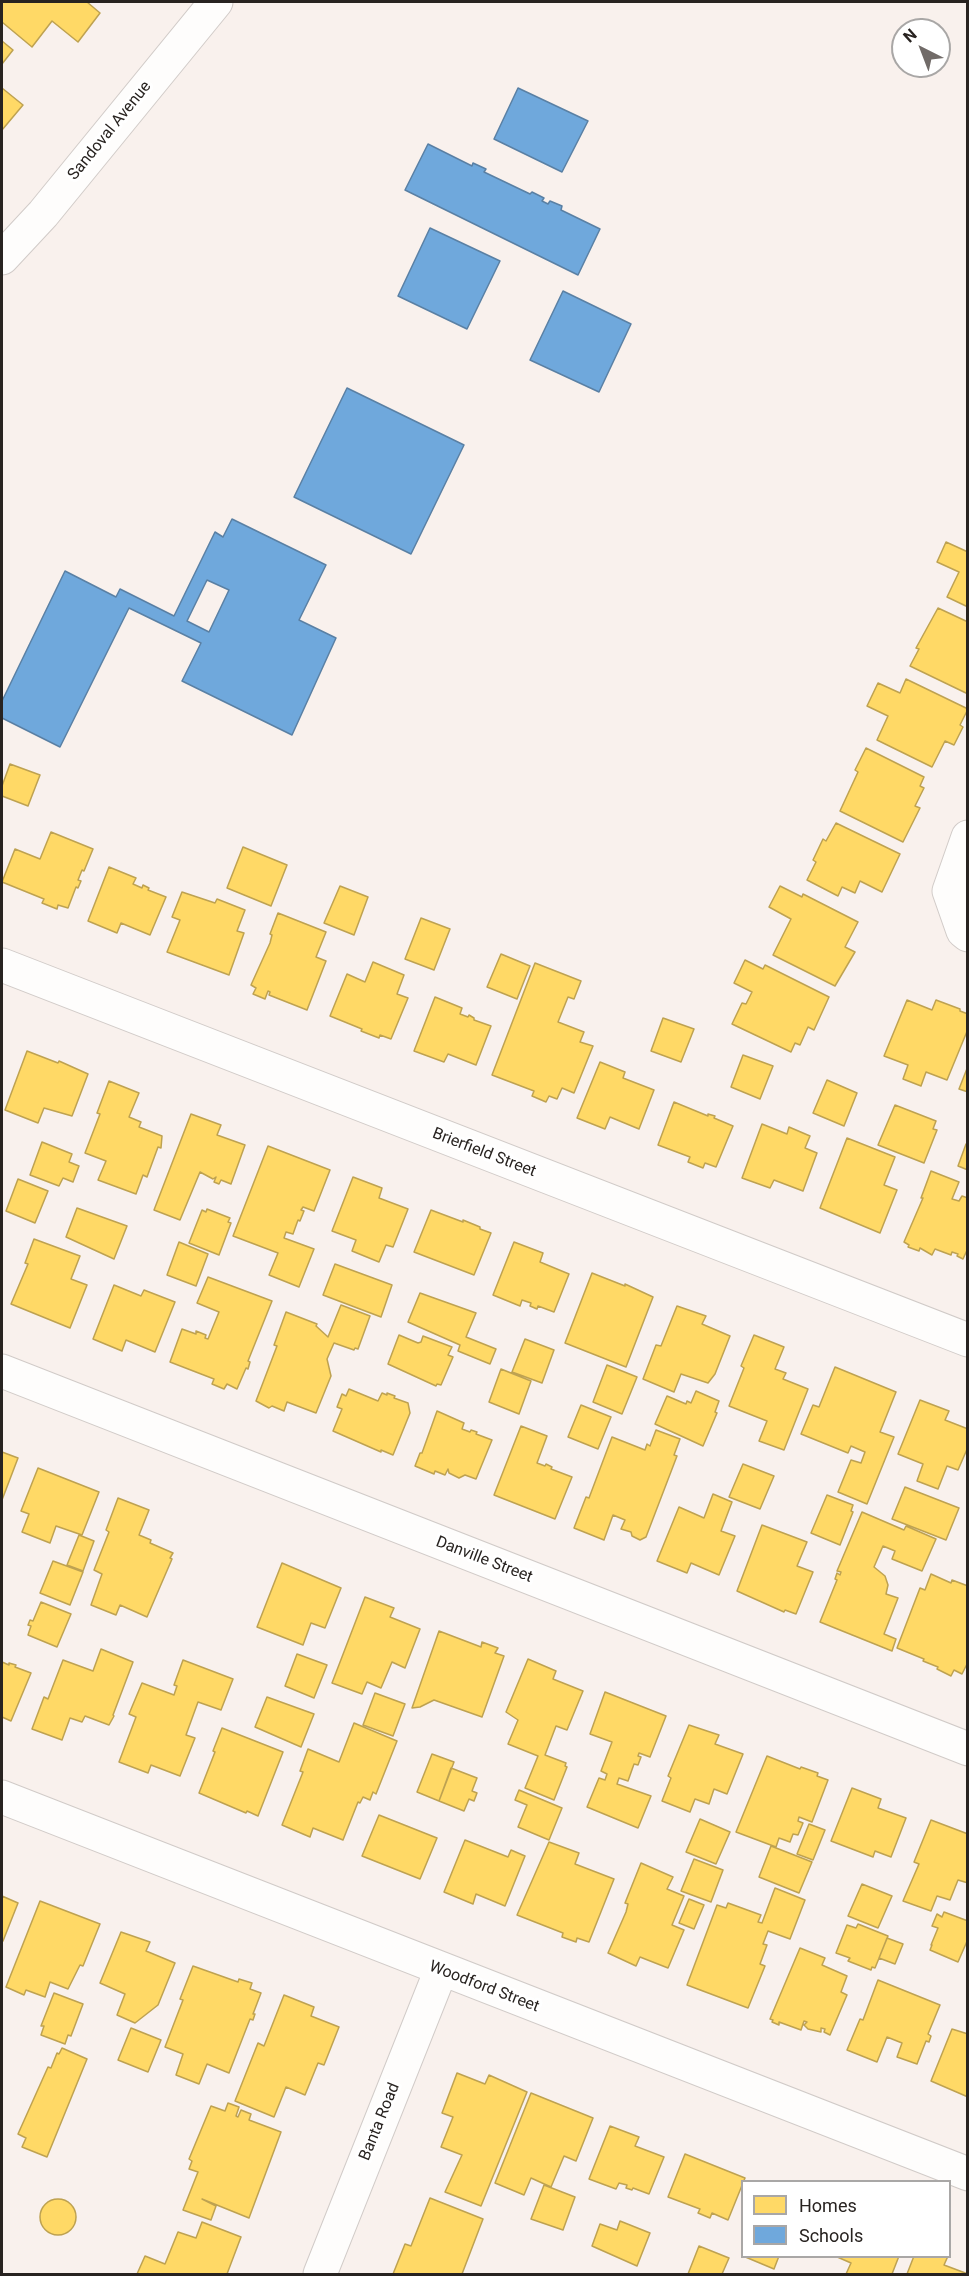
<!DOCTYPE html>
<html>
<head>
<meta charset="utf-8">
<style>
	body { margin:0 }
	#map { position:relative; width:969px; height:2276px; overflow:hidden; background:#f9f1ed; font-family:Roboto,sans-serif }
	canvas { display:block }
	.frame { position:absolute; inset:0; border:3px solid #282320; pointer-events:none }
	.legend { position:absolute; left:741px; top:2180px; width:210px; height:78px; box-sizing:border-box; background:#fff; border:2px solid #a9a7a6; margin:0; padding:8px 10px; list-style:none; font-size:18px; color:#282320 }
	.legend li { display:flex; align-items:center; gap:12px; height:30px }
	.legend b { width:30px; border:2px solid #a9a7a6 }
	.north { position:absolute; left:891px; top:18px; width:60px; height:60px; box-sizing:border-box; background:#fff; border:2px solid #a9a7a6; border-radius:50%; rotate:318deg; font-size:16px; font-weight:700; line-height:24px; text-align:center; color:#282320 }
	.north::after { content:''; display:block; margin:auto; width:21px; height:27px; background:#716b68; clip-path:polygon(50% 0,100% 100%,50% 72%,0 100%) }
</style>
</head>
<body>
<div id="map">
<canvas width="969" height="2276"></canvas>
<div class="frame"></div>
<ul class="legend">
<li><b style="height:16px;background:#ffd966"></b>Homes</li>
<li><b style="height:16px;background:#6fa8dc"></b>Schools</li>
</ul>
<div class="north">N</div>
</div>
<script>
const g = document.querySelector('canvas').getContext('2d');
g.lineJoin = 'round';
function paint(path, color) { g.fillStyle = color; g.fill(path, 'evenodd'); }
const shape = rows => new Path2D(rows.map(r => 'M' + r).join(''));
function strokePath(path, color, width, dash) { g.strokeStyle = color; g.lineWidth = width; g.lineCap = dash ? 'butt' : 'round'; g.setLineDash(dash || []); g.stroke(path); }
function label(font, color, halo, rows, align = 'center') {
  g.font = font + ' Roboto,sans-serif'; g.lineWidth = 6; g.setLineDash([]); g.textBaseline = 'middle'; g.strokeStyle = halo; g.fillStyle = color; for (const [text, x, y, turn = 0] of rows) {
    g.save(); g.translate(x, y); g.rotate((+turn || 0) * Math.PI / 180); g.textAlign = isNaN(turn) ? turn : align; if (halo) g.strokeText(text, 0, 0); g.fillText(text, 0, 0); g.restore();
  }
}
const homes = shape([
	[2,2,87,2,100,13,78,42,52,21,32,47,2,22,2,2],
	[2,41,13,50,2,64,2,41],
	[2,88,23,105,2,130,2,88],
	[946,542,968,552,968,607,947,597,959,572,937,562,946,542],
	[938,608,968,622,968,694,910,666,919,649,916,648,938,608],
	[906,679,968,709,960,725,963,727,954,745,945,741,932,767,877,740,888,716,867,706,878,683,900,693,906,679],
	[866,748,924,777,920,786,924,788,915,806,920,808,903,842,840,811,858,772,855,770,866,748],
	[10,764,40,775,28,806,2,796,2,786,10,764],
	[836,823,900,854,882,892,860,881,855,893,842,887,838,896,807,880,816,862,813,860,823,839,826,841,836,823],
	[51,832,93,849,84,871,82,870,78,880,81,881,78,888,76,887,68,908,58,905,57,909,42,903,44,899,2,882,15,849,40,859,51,832],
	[243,847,287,865,271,906,227,888,243,847],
	[109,867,136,878,133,884,142,888,143,885,149,888,148,890,166,897,150,935,121,923,117,933,88,921,109,867],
	[340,886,368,897,354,935,324,923,340,886],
	[780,886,802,897,803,894,858,922,845,947,855,952,835,986,773,955,791,919,769,907,780,886],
	[182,892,215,903,217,899,245,910,237,931,244,933,229,975,167,952,180,920,172,917,182,892],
	[278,913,326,932,316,957,326,961,307,1010,269,995,270,992,268,991,265,999,253,994,256,988,251,985,270,943,272,935,270,934,278,913],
	[421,918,450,929,434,970,405,959,421,918],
	[501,954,530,966,517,999,487,987,501,954],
	[745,960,763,969,765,965,829,997,814,1030,808,1027,800,1045,795,1043,791,1052,732,1024,742,1003,746,1004,752,992,734,983,745,960],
	[373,962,404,975,397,994,408,998,391,1039,380,1035,379,1038,361,1031,362,1029,330,1016,347,974,365,982,373,962],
	[535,963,581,981,574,999,568,997,558,1022,584,1032,580,1042,593,1046,574,1093,562,1088,557,1099,549,1096,546,1102,532,1096,534,1091,492,1075,535,963],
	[435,997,462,1008,460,1014,468,1017,469,1015,474,1018,474,1020,491,1026,476,1065,448,1054,444,1062,414,1051,435,997],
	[907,1000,932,1010,936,1000,960,1009,960,1011,968,1014,968,1029,947,1080,926,1072,921,1086,903,1079,908,1065,884,1056,907,1000],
	[663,1018,694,1029,681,1062,651,1051,663,1018],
	[27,1051,58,1063,59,1061,88,1074,72,1116,44,1108,38,1123,5,1110,27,1051],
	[743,1055,773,1066,760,1099,731,1087,743,1055],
	[600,1062,625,1072,623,1078,654,1090,639,1129,610,1117,605,1129,577,1118,600,1062],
	[968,1066,968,1092,959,1089,968,1066],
	[827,1080,857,1093,844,1126,813,1113,827,1080],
	[109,1081,139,1093,129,1117,141,1122,139,1127,162,1136,161,1148,158,1147,147,1177,143,1175,136,1194,98,1180,106,1161,85,1153,100,1114,97,1113,109,1081],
	[674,1102,708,1116,708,1114,715,1116,714,1118,733,1126,716,1167,705,1163,703,1168,688,1162,690,1157,658,1145,674,1102],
	[895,1105,936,1121,933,1129,937,1130,924,1163,878,1145,895,1105],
	[191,1114,221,1125,217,1135,245,1145,231,1184,221,1180,219,1184,214,1182,216,1177,213,1179,200,1172,180,1220,154,1210,191,1114],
	[762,1124,787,1134,789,1127,810,1136,805,1148,817,1153,803,1191,774,1180,770,1188,742,1178,762,1124],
	[847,1138,895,1157,884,1185,897,1190,880,1233,820,1208,847,1138],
	[42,1142,72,1154,69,1162,79,1166,73,1182,63,1178,59,1186,30,1175,42,1142],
	[966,1144,968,1145,968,1170,958,1166,966,1144],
	[268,1146,330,1170,314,1211,303,1207,301,1210,304,1211,300,1221,298,1220,293,1234,286,1232,284,1238,314,1249,299,1287,269,1275,278,1253,233,1236,268,1146],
	[931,1171,959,1182,952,1199,959,1201,962,1196,968,1198,968,1248,963,1259,957,1256,958,1254,952,1252,951,1255,935,1249,932,1255,920,1248,919,1251,908,1247,909,1245,904,1242,923,1198,921,1198,931,1171],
	[353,1177,382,1188,379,1198,408,1209,393,1247,386,1245,379,1262,352,1251,356,1240,332,1231,353,1177],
	[18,1179,48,1191,35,1223,6,1211,18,1179],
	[77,1208,127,1226,114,1259,66,1237,77,1208],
	[207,1209,230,1218,228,1222,231,1223,219,1255,189,1243,202,1210,206,1212,207,1209],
	[431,1210,463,1222,463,1220,480,1227,480,1229,491,1233,474,1275,414,1252,431,1210],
	[34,1239,80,1256,71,1279,87,1285,70,1328,11,1304,28,1264,25,1263,34,1239],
	[179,1242,208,1254,196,1286,167,1275,179,1242],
	[514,1242,543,1253,540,1262,569,1274,554,1312,538,1306,537,1309,530,1306,531,1303,522,1300,520,1306,493,1295,514,1242],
	[335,1264,392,1285,381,1317,323,1295,335,1264],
	[592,1273,625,1286,625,1284,653,1297,626,1367,565,1343,592,1273],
	[208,1277,272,1301,248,1361,250,1362,248,1369,246,1368,237,1389,227,1384,224,1389,212,1384,214,1379,170,1362,182,1329,196,1334,196,1331,206,1335,205,1338,208,1339,219,1312,197,1303,208,1277],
	[114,1285,141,1296,144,1290,175,1302,155,1352,126,1340,122,1351,93,1339,114,1285],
	[420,1293,476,1313,466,1337,496,1349,490,1364,458,1351,460,1345,408,1322,420,1293],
	[341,1305,370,1316,358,1349,355,1348,354,1350,334,1343,327,1359,331,1376,316,1413,287,1402,284,1411,272,1406,269,1408,256,1401,277,1346,274,1345,286,1312,317,1324,316,1326,328,1337,341,1305],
	[677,1306,706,1316,702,1324,730,1336,715,1374,708,1383,681,1374,674,1392,643,1379,656,1345,661,1346,677,1306],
	[399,1335,418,1343,421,1342,423,1336,452,1347,448,1355,453,1357,441,1385,437,1384,436,1386,388,1364,399,1335],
	[754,1335,784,1347,775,1369,786,1373,783,1379,808,1389,784,1450,759,1441,767,1421,729,1406,744,1368,741,1366,754,1335],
	[525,1339,554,1350,542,1383,512,1372,525,1339],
	[607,1365,637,1377,622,1414,593,1402,607,1365],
	[835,1367,896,1392,880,1432,894,1437,867,1504,838,1492,851,1460,861,1463,865,1452,851,1446,848,1453,801,1434,813,1405,819,1407,835,1367],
	[501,1369,531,1381,519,1414,489,1402,501,1369],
	[349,1389,378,1401,382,1393,387,1395,387,1393,395,1396,394,1398,408,1403,410,1413,393,1455,381,1450,381,1452,333,1431,342,1409,337,1407,342,1394,346,1396,349,1389],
	[696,1391,719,1401,715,1412,717,1413,703,1446,655,1424,667,1396,686,1404,687,1401,691,1403,696,1391],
	[920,1400,949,1411,945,1420,968,1429,968,1447,958,1470,947,1466,938,1489,917,1481,923,1464,898,1454,920,1400],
	[581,1405,611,1417,598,1449,568,1437,581,1405],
	[437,1411,464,1423,462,1429,470,1432,471,1430,477,1432,476,1434,492,1440,476,1479,465,1475,459,1478,449,1473,448,1469,445,1475,435,1471,434,1474,415,1466,420,1453,422,1453,437,1411],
	[521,1426,547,1436,537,1463,545,1466,546,1464,552,1467,551,1469,572,1477,555,1519,494,1495,521,1426],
	[656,1430,680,1439,674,1455,677,1456,646,1537,640,1540,632,1536,631,1532,621,1529,625,1520,613,1515,604,1540,574,1528,586,1497,589,1498,612,1437,645,1450,647,1444,650,1446,656,1430],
	[2,1452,18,1458,2,1500,2,1452],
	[743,1464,774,1476,760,1509,729,1497,743,1464],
	[38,1468,99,1492,82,1535,56,1526,50,1543,22,1532,29,1514,21,1511,38,1468],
	[905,1487,959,1508,946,1540,892,1519,905,1487],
	[713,1494,732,1502,721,1531,735,1536,719,1575,691,1563,687,1573,657,1561,679,1507,704,1518,713,1494],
	[827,1495,853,1505,851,1511,853,1512,840,1545,811,1533,827,1495],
	[118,1498,149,1510,139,1535,151,1540,150,1543,173,1553,170,1558,172,1559,147,1617,120,1605,116,1615,91,1605,102,1574,94,1570,109,1532,106,1530,118,1498],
	[862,1512,904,1530,906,1526,936,1539,922,1571,892,1559,895,1551,883,1546,874,1567,885,1576,888,1585,886,1594,898,1598,884,1634,896,1639,892,1651,820,1622,837,1580,835,1579,837,1573,840,1575,841,1572,837,1571,862,1512],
	[762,1525,807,1542,797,1566,813,1572,796,1614,785,1610,784,1612,737,1591,762,1525],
	[79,1535,94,1541,83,1571,67,1565,79,1535],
	[53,1561,83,1572,70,1605,40,1593,53,1561],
	[282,1563,341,1588,325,1628,311,1623,303,1645,257,1627,282,1563],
	[931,1574,951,1583,952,1580,968,1586,968,1662,962,1674,954,1670,951,1676,937,1669,938,1667,923,1661,924,1659,897,1648,920,1588,925,1590,931,1574],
	[365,1597,394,1608,390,1617,420,1629,405,1668,392,1662,381,1688,367,1682,362,1694,332,1683,365,1597],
	[41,1602,71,1614,57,1647,28,1635,31,1626,28,1625,30,1620,33,1621,41,1602],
	[439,1631,481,1647,482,1642,498,1648,495,1653,504,1656,482,1717,434,1700,420,1707,412,1708,439,1631],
	[101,1649,133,1662,113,1715,114,1716,109,1725,85,1716,82,1722,70,1718,62,1740,32,1729,44,1697,48,1699,63,1660,93,1671,101,1649],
	[297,1654,327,1665,314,1698,285,1686,297,1654],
	[528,1659,556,1671,553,1679,583,1691,567,1730,556,1726,545,1755,566,1763,565,1766,567,1767,554,1800,525,1788,538,1756,508,1744,518,1720,506,1712,528,1659],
	[183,1660,233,1679,221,1710,198,1702,186,1735,195,1738,180,1776,151,1765,148,1773,119,1762,136,1717,129,1714,142,1683,174,1695,177,1686,174,1685,183,1660],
	[2,1662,9,1665,9,1663,16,1665,15,1667,31,1673,11,1721,2,1717,2,1662],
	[605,1692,666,1716,650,1757,639,1753,638,1756,641,1757,638,1765,634,1764,628,1781,619,1778,617,1784,651,1796,638,1828,587,1807,599,1778,605,1780,607,1774,601,1771,612,1742,590,1734,605,1692],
	[375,1693,405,1704,393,1736,363,1725,375,1693],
	[267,1697,314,1714,301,1747,255,1727,267,1697],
	[354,1723,397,1741,376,1794,373,1792,370,1800,363,1797,360,1803,358,1802,343,1840,313,1828,310,1837,282,1825,303,1772,300,1771,308,1749,339,1762,354,1723],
	[689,1725,719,1735,715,1744,743,1754,727,1794,714,1789,709,1804,695,1799,690,1812,662,1801,671,1778,668,1776,689,1725],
	[222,1728,283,1752,258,1816,247,1811,246,1813,199,1793,215,1752,213,1751,222,1728],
	[432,1754,454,1762,439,1801,417,1792,432,1754],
	[767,1756,800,1769,801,1767,818,1773,817,1776,828,1780,812,1822,799,1817,798,1821,803,1823,798,1835,793,1834,790,1842,779,1838,776,1847,736,1832,767,1756],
	[451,1768,477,1778,472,1791,477,1793,474,1801,469,1799,464,1811,439,1801,451,1768],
	[852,1788,881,1799,878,1808,906,1818,891,1857,875,1851,873,1857,831,1841,852,1788],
	[519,1790,562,1808,549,1840,518,1827,527,1805,515,1800,519,1790],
	[379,1815,437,1838,420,1879,362,1856,379,1815],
	[700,1819,730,1832,716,1864,686,1852,700,1819],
	[931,1820,968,1834,968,1883,958,1880,950,1900,937,1896,931,1911,903,1901,919,1864,914,1862,931,1820],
	[809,1824,825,1830,813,1860,797,1854,809,1824],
	[465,1840,508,1857,511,1850,525,1856,505,1906,476,1894,473,1904,444,1892,465,1840],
	[549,1842,579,1853,575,1864,614,1879,589,1942,577,1938,576,1942,562,1937,563,1933,517,1915,549,1842],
	[771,1846,812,1862,799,1893,759,1877,771,1846],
	[694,1859,723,1870,711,1902,681,1891,694,1859],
	[641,1863,673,1877,667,1889,684,1896,672,1925,684,1930,668,1968,640,1957,636,1966,608,1953,626,1912,628,1904,625,1903,641,1863],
	[862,1884,892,1896,878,1928,848,1916,862,1884],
	[775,1888,805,1900,790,1939,768,1931,763,1944,767,1945,760,1964,765,1966,748,2008,687,1985,717,1905,726,1908,728,1903,761,1915,758,1922,762,1923,775,1888],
	[2,1896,18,1903,3,1941,2,1940,2,1896],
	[689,1899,704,1905,694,1929,679,1923,689,1899],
	[40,1901,100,1924,83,1966,80,1965,68,1989,50,1982,45,1997,26,1990,24,1995,6,1987,40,1901],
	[944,1912,968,1921,968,1939,958,1962,930,1950,932,1945,931,1945,938,1928,932,1926,937,1914,942,1917,944,1912],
	[858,1924,888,1936,875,1968,872,1967,871,1970,848,1961,850,1958,836,1953,847,1925,856,1928,858,1924],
	[121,1932,150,1942,146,1951,175,1963,158,2005,135,2023,117,2015,125,1994,100,1983,121,1932],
	[887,1938,903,1944,895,1964,879,1958,887,1938],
	[800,1948,825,1958,822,1965,847,1976,841,1992,847,1995,830,2035,824,2032,825,2029,821,2028,821,2032,808,2029,804,2025,807,2022,804,2021,801,2030,779,2022,779,2025,772,2022,773,2020,770,2019,800,1948],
	[193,1966,238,1982,239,1979,252,1983,250,1989,261,1993,253,2014,255,2014,253,2020,250,2019,229,2073,207,2064,199,2084,176,2075,183,2054,165,2047,183,2000,180,1999,193,1966],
	[878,1980,940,2005,928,2034,931,2036,929,2042,926,2041,917,2064,897,2057,902,2043,887,2037,877,2062,847,2050,860,2019,863,2020,878,1980],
	[54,1993,83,2004,71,2036,68,2035,65,2044,41,2035,44,2026,41,2026,54,1993],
	[284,1995,314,2007,311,2016,339,2027,324,2065,318,2063,305,2095,286,2087,274,2117,235,2101,258,2043,264,2046,284,1995],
	[131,2028,161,2040,148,2072,118,2060,131,2028],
	[952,2029,968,2034,968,2097,931,2081,952,2029],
	[62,2048,87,2059,47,2157,22,2147,26,2138,18,2134,48,2067,51,2068,57,2053,59,2054,62,2048],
	[457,2073,485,2084,489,2075,527,2092,481,2206,445,2192,462,2155,441,2147,453,2117,442,2113,457,2073],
	[531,2093,593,2118,576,2161,564,2156,551,2187,531,2178,524,2195,495,2183,531,2093],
	[228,2103,239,2107,236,2116,238,2117,241,2110,251,2114,249,2120,281,2132,249,2218,202,2199,216,2206,211,2220,183,2210,198,2172,189,2169,192,2161,189,2159,211,2106,225,2111,228,2103],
	[610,2126,639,2137,635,2146,664,2157,649,2194,633,2188,632,2190,626,2188,627,2185,619,2183,616,2189,589,2179,610,2126],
	[685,2154,745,2178,728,2220,712,2213,710,2218,698,2213,700,2209,668,2197,685,2154],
	[544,2185,575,2197,563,2230,531,2219,544,2185],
	[430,2198,483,2219,462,2274,393,2274,405,2244,411,2246,430,2198],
	'40 2217a18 18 0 1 1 36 0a18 18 0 1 1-36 0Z',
	[620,2221,650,2233,637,2266,592,2246,600,2224,617,2230,620,2221],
	[202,2222,241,2237,227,2274,137,2274,145,2256,165,2264,178,2232,196,2238,202,2222],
	[699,2246,729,2258,722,2274,688,2274,699,2246],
	[743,2256,779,2256,774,2269,743,2256],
	[835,2256,899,2256,892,2274,846,2274,851,2263,835,2256],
	[914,2256,948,2256,944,2265,968,2274,907,2274,914,2256]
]);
paint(homes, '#ffd966');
strokePath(homes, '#bea251', 1.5);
const schools = shape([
	[518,88,588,121,562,172,494,139,518,88],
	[428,144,472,166,473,163,486,169,484,172,530,194,532,192,544,198,542,201,548,204,550,201,562,206,561,210,600,229,578,275,405,190,428,144],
	[430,228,500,261,467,329,398,296,430,228],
	[563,291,631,324,599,392,530,360,563,291],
	[347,388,464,445,411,554,294,497,347,388],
	[232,519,326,565,299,620,336,638,292,735,182,681,201,643,129,608,60,747,2,718,2,701,65,571,116,597,120,589,174,616,215,532,223,537,232,519],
	[207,580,229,590,209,632,187,621,207,580]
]);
paint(schools, '#6fa8dc');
strokePath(schools, '#5a80a4', 1.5);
const minor = shape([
	[2,258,43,214,216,2],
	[968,837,949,891,963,931,968,935],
	[2,965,968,1340],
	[2,1371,968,1749],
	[2,1797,968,2174],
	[320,2274,441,1970]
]);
strokePath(minor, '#d1cbc8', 35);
strokePath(minor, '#fefdfc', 33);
label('16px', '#282320', '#fff', [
	["Sandoval Avenue",110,131,-51],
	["Brierfield Street",484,1153,21],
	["Danville Street",484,1560,21],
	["Woodford Street",484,1987,21],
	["Banta Road",380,2122,-68]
]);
</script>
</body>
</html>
